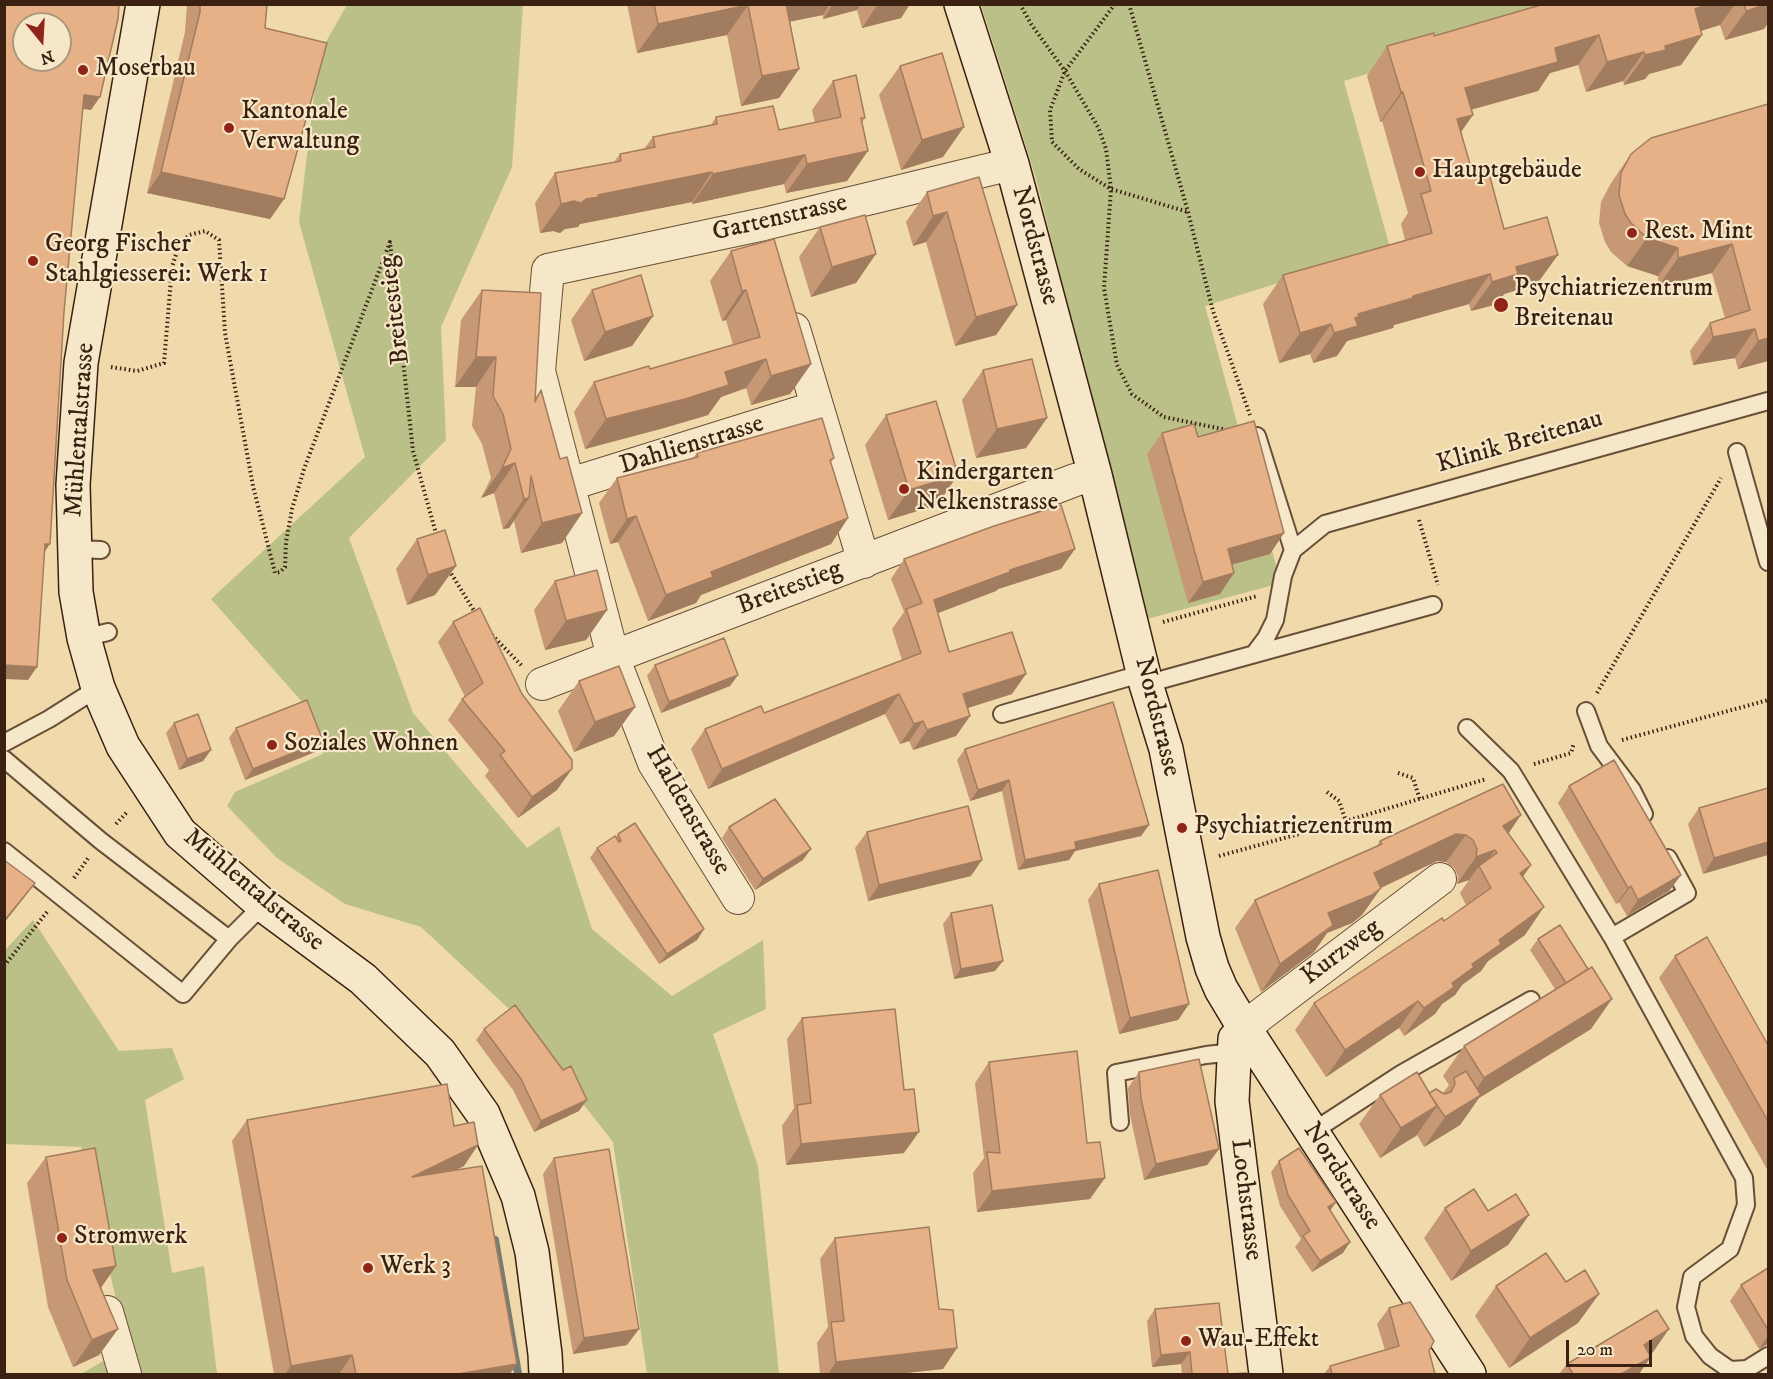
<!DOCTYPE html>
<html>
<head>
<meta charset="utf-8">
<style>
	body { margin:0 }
	#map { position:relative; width:1773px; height:1379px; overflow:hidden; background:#f0daab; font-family:"IM FELL DW Pica",serif }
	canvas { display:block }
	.frame { position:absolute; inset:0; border:6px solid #3a2111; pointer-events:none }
	.north { position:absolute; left:12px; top:12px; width:60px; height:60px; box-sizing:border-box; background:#f5e7c8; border:2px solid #aa987f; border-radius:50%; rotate:162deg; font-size:16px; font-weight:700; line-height:24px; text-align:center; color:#3a2111 }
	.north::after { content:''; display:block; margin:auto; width:21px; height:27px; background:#8f2418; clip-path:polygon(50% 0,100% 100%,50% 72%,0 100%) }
	.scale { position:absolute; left:1566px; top:1340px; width:86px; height:27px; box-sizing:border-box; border:3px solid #3a2111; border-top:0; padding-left:8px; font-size:18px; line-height:21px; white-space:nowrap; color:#3a2111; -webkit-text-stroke:4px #f5e7c8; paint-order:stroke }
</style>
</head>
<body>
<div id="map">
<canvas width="1773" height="1379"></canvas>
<div class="frame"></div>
<div class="north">N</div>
<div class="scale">20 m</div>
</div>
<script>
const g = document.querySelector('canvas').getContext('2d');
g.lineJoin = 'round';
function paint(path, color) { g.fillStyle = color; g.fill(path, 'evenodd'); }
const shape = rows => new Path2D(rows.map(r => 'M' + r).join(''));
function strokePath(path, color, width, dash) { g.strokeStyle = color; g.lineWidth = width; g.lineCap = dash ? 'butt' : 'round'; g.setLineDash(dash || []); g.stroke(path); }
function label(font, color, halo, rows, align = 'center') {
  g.font = font + ' "IM FELL DW Pica",serif'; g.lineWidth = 4.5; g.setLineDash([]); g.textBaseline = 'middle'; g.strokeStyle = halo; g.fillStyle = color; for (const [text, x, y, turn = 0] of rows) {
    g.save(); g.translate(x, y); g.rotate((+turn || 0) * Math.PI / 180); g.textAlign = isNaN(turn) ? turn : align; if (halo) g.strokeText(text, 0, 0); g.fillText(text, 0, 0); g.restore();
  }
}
paint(shape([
	[347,5,523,5,512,167,441,327,446,440,349,538,413,713,527,848,559,826,592,929,672,996,763,940,766,1009,713,1034,758,1166,779,1374,647,1374,613,1142,508,1008,421,927,345,904,277,858,227,806,235,792,323,754,304,704,211,599,365,457,299,222,319,54],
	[981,5,1594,5,1344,81,1390,248,1205,306,1281,583,1147,619,1035,175],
	[33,920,119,1051,172,1048,184,1079,145,1100,172,1273,204,1266,217,1374,81,1374,127,1347,81,1147,5,1144,5,950]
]), '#bbbf88');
strokePath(shape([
	[495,1240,518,1374]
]), '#787b74', 8);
const lane = shape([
	[1737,452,1768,562],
	[75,549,101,550],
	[1293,550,1325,524,1768,401],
	[84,638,108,632],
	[1254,654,1266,638,1275,620,1283,576,1293,550,1257,436],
	[1146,684,1433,605],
	[1586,711,1599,746,1632,790,1644,814],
	[1002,714,1144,673],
	[1467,728,1511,771,1612,937,1687,893,1668,858],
	[4,743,49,719,98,688],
	[4,759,101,841,229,939,183,994,4,851],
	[1612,937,1744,1178,1746,1205,1730,1249,1692,1277,1686,1307,1694,1336,1710,1356,1730,1370,1747,1369,1768,1356],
	[229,939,263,905],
	[1120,1122,1116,1073,1206,1055,1234,1052],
	[1312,1132,1401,1074,1531,1000]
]);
const street = shape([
	[794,329,864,562],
	[567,485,817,407],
	[542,684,1075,480,1095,475],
	[738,898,654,763,613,657,539,371,548,270,764,224,1012,164],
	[1245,1029,1259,1016,1440,879],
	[107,1312,125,1374]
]);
const secondary = shape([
	[143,4,81,363,73,485,76,592,84,638,98,688,123,746,180,833,263,905,363,979,440,1053,483,1114,518,1196,532,1252,545,1354,546,1374],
	[961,4,1012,164,1095,475,1146,684,1166,749,1203,937,1212,968,1221,989,1245,1029,1469,1374],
	[1245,1029,1235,1039,1232,1101,1266,1374]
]);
strokePath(lane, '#684f38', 20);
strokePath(street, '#684f38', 34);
strokePath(secondary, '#3a2111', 36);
strokePath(shape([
	[1020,4,1031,24,1065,71,1098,127,1106,149,1111,189,1104,288,1117,365,1132,394,1164,417,1227,430],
	[1115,4,1065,71,1050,110,1052,142,1079,169,1111,189,1188,212],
	[1129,4,1188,212,1213,311,1250,415],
	[111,367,137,371,164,363,172,267,179,245,189,235,205,231,219,240,225,333,253,486,275,573,280,572,285,567,286,542,292,509,304,469,390,242,413,451,437,537],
	[1419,520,1438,585],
	[449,570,476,614],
	[1163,622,1257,596],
	[492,635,522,666],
	[1597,693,1721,478],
	[1622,740,1768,700],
	[1534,764,1571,753,1574,743],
	[1398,773,1413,778,1420,800],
	[1327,792,1339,801,1346,821],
	[116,824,128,811],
	[1219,856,1346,821,1486,779],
	[74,878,89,857],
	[4,966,47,912]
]), '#3a2111', 4, [1.5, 3]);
strokePath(lane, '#f5e7c8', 16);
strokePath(street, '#f5e7c8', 32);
strokePath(secondary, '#f5e7c8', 33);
paint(shape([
	[187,4,267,4,265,28,284,199,270,219,147,193,185,32],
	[627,4,910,4,901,18,862,28,857,10,823,19,823,15,790,21,799,69,779,98,741,106,727,35,637,53],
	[1544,4,1768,4,1768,23,1764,29,1725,40,1720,25,1701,31,1702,35,1681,65,1649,74,1645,79,1624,85,1623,81,1586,92,1578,65,1550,73,1538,91,1471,110,1461,132,1472,171,1504,229,1537,284,1504,294,1498,304,1471,311,1469,304,1394,325,1393,328,1347,341,1337,356,1313,363,1310,354,1279,363,1263,304,1283,275,1405,240,1401,224,1408,213,1382,121,1380,122,1367,76,1387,46,1434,36],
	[900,66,943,157,901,170,879,95],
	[833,81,865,118,862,122,847,181,786,193,784,184,692,204,692,202,580,224,578,227,565,229,560,233,553,231,540,233,535,203,555,173,614,162,620,154,644,149,653,137,711,125,716,117,779,130,815,123,812,110],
	[1768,104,1768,361,1738,369,1735,358,1693,365,1690,351,1710,323,1725,318,1712,273,1658,287,1658,276,1627,266,1611,252,1605,242,1599,223,1601,202,1611,183,1631,154],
	[979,177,1017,305,996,335,955,346,926,242,913,246,906,222,927,192],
	[820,227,856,283,811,297,799,257],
	[731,251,811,364,790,394,751,405,746,388,721,397,708,415,664,428,585,449,574,412,594,382,650,369,733,345,726,320,722,321,710,281],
	[482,290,535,398,541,390,560,459,582,513,562,543,521,553,514,521,509,528,503,529,494,493,481,498,491,478,482,444,472,426,476,387,455,387,461,320],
	[592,290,653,316,632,346,584,361,571,320],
	[983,370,1047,418,1026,448,976,458,962,400],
	[886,415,937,505,888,520,865,445],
	[1162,433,1198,437,1270,554,1232,564,1220,594,1188,603,1147,454],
	[697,453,834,458,831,462,848,518,831,544,701,595,696,603,648,621,618,542,610,544,599,503,617,478,693,458],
	[417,539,456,566,435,595,407,605,396,569],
	[904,559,1061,569,998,589,996,591,937,613,949,652,1012,694,967,708,970,716,956,736,913,750,909,741,900,744,885,714,708,789,691,749,705,729,764,713,902,660,892,629,904,612,891,579],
	[555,581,607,610,586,640,545,650,534,610],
	[453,622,557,790,518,818,485,776,489,770,448,720,462,699,465,697,438,642],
	[655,665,738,675,730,686,661,713,647,676],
	[579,681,635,707,614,736,574,752,558,711],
	[174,723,211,750,203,761,179,770,166,733],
	[236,728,323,741,315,752,245,780,229,738],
	[965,749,1149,825,1141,836,1075,851,1069,860,1018,870,1002,791,970,801,957,760],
	[1503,784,1508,834,1531,865,1523,877,1525,935,1488,961,1481,971,1462,985,1455,995,1442,1004,1435,1014,1404,1036,1399,1028,1326,1077,1295,1030,1314,1003,1444,921,1466,905,1460,893,1469,880,1457,884,1458,876,1454,868,1446,862,1437,861,1381,888,1362,915,1352,923,1327,933,1314,952,1261,992,1235,928,1255,900,1376,847,1380,841],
	[1569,786,1681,875,1669,891,1627,916,1619,902,1616,904,1558,803],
	[1768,788,1703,874,1688,824,1699,808],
	[729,827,803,860,755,890,722,838],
	[867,832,971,876,868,901,855,848],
	[618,834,704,929,697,940,659,964,590,858,597,848,616,837],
	[1099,884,1189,1004,1178,1020,1119,1034,1088,900],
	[951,913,995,971,954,979,943,924],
	[1560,925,1591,1029,1479,1098,1460,1125,1424,1147,1417,1135,1380,1158,1359,1124,1380,1095,1443,1093,1449,1085,1443,1076,1464,1046,1555,989,1530,950,1538,939],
	[1675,956,1768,1045,1768,1171,1659,978],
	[802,1018,904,1153,786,1165,782,1126,794,1108,787,1039],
	[484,1029,579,1111,534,1132,513,1090,476,1040],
	[989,1062,1090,1199,977,1212,973,1173,984,1158,975,1083],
	[1139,1072,1219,1149,1207,1165,1144,1180,1130,1115,1128,1088],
	[247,1120,454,1126,464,1166,456,1170,510,1374,274,1374,232,1141],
	[46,1157,116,1266,101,1288,118,1329,99,1355,73,1367,48,1307,27,1183],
	[554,1158,627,1345,573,1354,543,1174],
	[1279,1161,1336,1202,1330,1211,1343,1253,1312,1272,1295,1247,1301,1239,1280,1206,1271,1172],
	[1445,1208,1488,1211,1529,1215,1508,1245,1451,1281,1424,1238],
	[835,1238,939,1309,957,1348,943,1369,896,1374,820,1374,817,1343,828,1327,820,1259],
	[1768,1268,1768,1344,1759,1349,1730,1301,1741,1285],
	[1496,1286,1599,1294,1578,1323,1509,1368,1475,1316],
	[1389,1308,1429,1351,1435,1374,1324,1374,1330,1366,1385,1350,1377,1324],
	[1155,1309,1228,1374,1246,1374,1182,1374,1181,1364,1152,1367,1147,1321],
	[1651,1355,1639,1374,1559,1374,1567,1364]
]), '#c79875');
paint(shape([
	[780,4,830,4,823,15,764,27],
	[833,4,861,4,857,10,823,19],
	[878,4,910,4,901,18,862,28],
	[1710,4,1735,4,1720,25,1674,39,1695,9],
	[1768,4,1768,23,1764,29,1725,40,1746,11],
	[748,5,727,35,637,53,658,24],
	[1599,35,1578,65,1550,73,1538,91,1444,117,1465,88,1555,48],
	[1702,35,1681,65,1649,74,1645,79,1624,85,1645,55,1665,46],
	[1644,52,1623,81,1586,92,1607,62],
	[799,69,779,98,741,106,762,76],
	[1401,92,1403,92,1382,121,1380,122],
	[84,95,100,97,91,110,75,108],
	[1473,115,1452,145,1457,119],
	[964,127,943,157,901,170,922,140],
	[868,151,847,181,786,193,807,164],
	[805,155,784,184,692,204,713,174],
	[161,172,284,199,270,219,147,193],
	[712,172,692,202,580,224,578,227,565,229,560,233,553,231,540,233,561,204,586,199,598,195],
	[947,212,926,242,913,246,933,216],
	[1647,238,1678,248,1658,276,1627,266],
	[1732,244,1712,273,1658,287,1678,258],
	[876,254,856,283,811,297,832,267],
	[1558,255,1537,284,1504,294,1498,304,1471,311,1492,282,1516,267],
	[1490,274,1469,304,1394,325,1393,328,1347,341,1337,356,1313,363,1334,333,1358,314,1413,296],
	[746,290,726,320,722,321,742,291],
	[1017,305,996,335,955,346,976,317],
	[653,316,632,346,584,361,605,332],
	[1331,324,1310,354,1279,363,1300,333],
	[1755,329,1735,358,1693,365,1713,337],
	[1768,338,1768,361,1738,369,1758,341],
	[476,357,496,357,476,387,455,387],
	[766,359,746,388,721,397,708,415,664,428,585,449,606,419,725,372],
	[811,364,790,394,751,405,771,376],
	[1047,418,1026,448,976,458,997,429],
	[515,463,494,493,481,498,502,468],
	[958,475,937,505,888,520,909,490],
	[529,498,509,528,503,529,524,499],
	[582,513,562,543,521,553,542,523],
	[636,516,618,542,610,544,627,519],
	[848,518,831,544,701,595,696,603,648,621,666,595,711,572],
	[1284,533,1270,554,1213,570,1228,549],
	[45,544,50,544,41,557],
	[1075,549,1061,569,998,589,996,591,920,620,934,600,1010,570],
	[456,566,435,595,407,605,428,575],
	[1234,573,1220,594,1188,603,1203,582],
	[607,610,586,640,545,650,566,621],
	[4,665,37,667,28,680,4,679],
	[1026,674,1012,694,949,714,963,694],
	[738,675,730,686,661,713,669,702],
	[899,694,885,714,708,789,722,769],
	[635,707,614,736,574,752,595,722],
	[970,716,956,736,913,750,927,730],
	[923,721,909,741,900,744,914,724],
	[323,741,315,752,245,780,253,769],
	[211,750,203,761,179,770,187,759],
	[572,769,557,790,518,818,532,797],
	[1009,780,1002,791,970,801,978,790],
	[1521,815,1502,843,1503,826],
	[1149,825,1141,836,1075,851,1069,860,1018,870,1025,860,1075,842],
	[1456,834,1466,835,1446,862,1437,861,1355,900,1374,873],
	[1768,842,1768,855,1703,874,1714,858],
	[811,849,803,860,755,890,763,879],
	[1495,850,1481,870,1479,866,1469,880,1457,884,1476,857],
	[982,860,971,876,868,901,879,885],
	[1531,865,1512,892,1520,873],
	[1681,875,1669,891,1627,916,1638,900],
	[35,883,23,899,4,923,4,921],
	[1631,886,1619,902,1616,904,1628,888],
	[1381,888,1362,915,1352,923,1327,933,1314,952,1261,992,1280,964,1328,913],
	[1544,907,1525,935,1488,961,1481,971,1462,985,1455,995,1442,1004,1435,1014,1404,1036,1424,1008,1472,964,1499,940],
	[704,929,697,940,659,964,667,954],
	[1003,961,995,971,954,979,961,969],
	[1612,999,1591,1029,1479,1098,1460,1125,1424,1147,1445,1117,1465,1105,1484,1078],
	[1418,1001,1399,1028,1326,1077,1345,1050],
	[1189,1004,1178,1020,1119,1034,1130,1018],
	[587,1100,579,1111,534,1132,541,1121],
	[1437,1106,1416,1136,1380,1158,1401,1128],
	[919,1132,904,1153,786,1165,801,1144],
	[478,1145,464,1166,397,1198,412,1177],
	[1219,1149,1207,1165,1144,1180,1156,1164],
	[1105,1178,1090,1199,977,1212,992,1191],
	[1336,1202,1328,1213,1328,1207],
	[1529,1215,1508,1245,1451,1281,1471,1251],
	[1350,1242,1343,1253,1312,1272,1320,1261],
	[116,1266,97,1293,93,1270],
	[1599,1294,1578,1323,1509,1368,1530,1338],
	[118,1329,99,1355,73,1367,92,1340],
	[639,1329,627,1345,573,1354,584,1338],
	[1669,1329,1649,1358,1651,1357,1639,1374,1621,1374,1644,1345],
	[1768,1336,1768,1344,1759,1349],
	[957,1348,943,1369,896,1374,828,1374,836,1362],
	[1190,1352,1181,1364,1152,1367,1161,1355],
	[352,1355,339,1374,285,1374,291,1366],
	[517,1364,510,1374,458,1374]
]), '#a27c5f');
const building = shape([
	[4,4,119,4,118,19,100,97,84,95,64,312,50,544,45,544,37,667,4,665,4,4],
	[24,24,60,24,60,60,24,60,24,24],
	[200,4,267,4,265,28,327,43,284,199,161,172,200,12,200,4],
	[654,4,786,4,799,69,762,76,748,5,658,24,654,4],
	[1544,4,1710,4,1695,9,1702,35,1665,46,1666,50,1645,55,1644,52,1607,62,1599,35,1555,48,1558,62,1465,88,1473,115,1457,119,1472,171,1487,166,1504,229,1547,217,1558,255,1516,267,1518,274,1492,282,1490,274,1413,296,1413,298,1358,314,1359,317,1355,318,1358,326,1334,333,1331,324,1300,333,1283,275,1432,233,1421,194,1431,191,1403,92,1401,92,1387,46,1434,33,1434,36,1544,4],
	[1744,4,1767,4,1746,11,1744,4],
	[942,53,964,127,922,140,900,66,942,53],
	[856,75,865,118,861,118,868,151,807,164,805,155,713,174,712,172,598,195,599,197,586,199,581,203,574,201,561,204,555,173,621,161,620,154,655,147,653,137,717,124,716,117,773,106,779,130,841,117,833,81,856,75],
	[1768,104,1768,338,1758,341,1755,329,1713,337,1710,323,1750,310,1732,244,1678,258,1678,248,1647,238,1631,223,1625,214,1619,195,1621,173,1631,154,1651,138,1768,104],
	[979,177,1017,305,976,317,947,212,933,216,927,192,979,177],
	[865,215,876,254,832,267,820,227,865,215],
	[774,239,811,364,771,376,766,359,725,372,729,385,685,399,606,419,594,382,649,366,650,369,760,337,746,290,742,291,731,251,774,239],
	[641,275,653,316,605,332,592,290,641,275],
	[482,290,541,293,535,402,541,390,560,459,567,457,582,513,542,523,531,476,529,498,524,499,515,463,502,468,511,449,503,414,493,396,496,357,476,357,482,290],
	[1032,359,1047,418,997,429,983,370,1032,359],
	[936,401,958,475,909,490,886,415,936,401],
	[822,418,834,458,830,460,848,518,711,572,713,577,666,595,636,516,627,519,617,478,698,457,697,453,822,418],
	[1254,421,1284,533,1228,549,1234,573,1203,582,1162,433,1194,424,1198,437,1254,421],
	[1061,505,1075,549,1010,570,1010,572,934,600,949,652,1012,632,1026,674,963,694,970,716,927,730,923,721,914,724,899,694,722,769,705,729,761,706,764,713,921,653,906,609,922,603,904,559,994,526,1061,505],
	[445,530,456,566,428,575,417,539,445,530],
	[597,570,607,610,566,621,555,581,597,570],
	[480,608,522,694,572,760,572,769,532,797,500,755,505,751,462,699,483,683,453,622,480,608],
	[724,638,738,675,669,702,655,665,724,638],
	[619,666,635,707,595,722,579,681,619,666],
	[307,700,323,741,253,769,236,728,307,700],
	[1113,702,1149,825,1075,842,1076,849,1025,860,1009,780,978,790,965,749,1113,702],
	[198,714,211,750,187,759,174,723,198,714],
	[1614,760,1681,875,1638,900,1631,886,1628,888,1569,786,1614,760],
	[1503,784,1521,815,1503,826,1531,865,1520,873,1544,907,1499,940,1501,944,1472,964,1474,967,1452,983,1454,987,1424,1008,1418,1001,1345,1050,1314,1003,1442,918,1444,921,1491,888,1479,866,1497,853,1495,850,1476,857,1477,849,1473,840,1466,835,1456,834,1374,873,1381,888,1372,895,1328,913,1333,925,1280,964,1255,900,1382,844,1380,841,1503,784],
	[1768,788,1768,842,1714,858,1699,808,1768,788],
	[775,799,811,849,763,879,729,827,775,799],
	[968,806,982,860,879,885,867,832,968,806],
	[635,823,704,929,667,954,597,848,615,836,619,842,621,841,618,834,635,823],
	[4,860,35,883,4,921,4,860],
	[1158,870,1189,1004,1130,1018,1099,884,1158,870],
	[992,905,1003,961,961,969,951,913,992,905],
	[1560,925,1588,969,1566,983,1538,939,1560,925],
	[1707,937,1768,1045,1768,1121,1675,956,1707,937],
	[1592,967,1612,999,1484,1078,1464,1046,1592,967],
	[515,1005,563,1070,571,1066,587,1100,541,1121,521,1079,484,1029,515,1005],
	[895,1009,904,1090,914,1089,919,1132,801,1144,797,1105,811,1103,802,1018,895,1009],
	[1077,1051,1087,1143,1100,1142,1105,1178,992,1191,987,1152,1000,1153,989,1062,1077,1051],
	[1199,1059,1219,1149,1156,1164,1141,1099,1139,1072,1199,1059],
	[1466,1071,1481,1095,1445,1117,1429,1093,1436,1089,1444,1094,1451,1092,1455,1084,1454,1078,1466,1071],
	[1417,1072,1437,1106,1401,1128,1380,1095,1417,1072],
	[447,1084,454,1126,474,1122,478,1145,412,1177,482,1166,517,1364,458,1374,356,1374,352,1355,291,1366,247,1120,447,1084],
	[95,1148,116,1266,93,1270,118,1329,92,1340,67,1280,46,1157,95,1148],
	[1299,1148,1336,1202,1328,1207,1350,1242,1320,1261,1303,1236,1310,1231,1288,1195,1279,1161,1299,1148],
	[609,1149,639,1329,584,1338,554,1158,609,1149],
	[1474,1189,1488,1211,1516,1194,1529,1215,1471,1251,1445,1208,1474,1189],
	[929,1227,939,1309,953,1310,957,1348,836,1362,831,1322,844,1321,835,1238,929,1227],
	[1546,1253,1566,1282,1585,1270,1599,1294,1530,1338,1496,1286,1546,1253],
	[1768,1268,1768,1330,1741,1285,1768,1268],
	[1410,1302,1434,1341,1429,1351,1435,1374,1332,1374,1330,1366,1399,1346,1389,1308,1410,1302],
	[1219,1303,1228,1374,1246,1373,1246,1374,1192,1374,1190,1352,1161,1355,1155,1309,1219,1303],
	[1657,1310,1669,1329,1644,1345,1651,1357,1621,1374,1573,1374,1567,1364,1657,1310]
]);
paint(building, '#e7b188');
strokePath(building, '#a27c5f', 1.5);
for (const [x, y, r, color] of [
	[83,70,6,"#8f2418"],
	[229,128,6,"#8f2418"],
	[1420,172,6,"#8f2418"],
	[1632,233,6,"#8f2418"],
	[33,261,6,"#8f2418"],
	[1501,305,8,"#8f2418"],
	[904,489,6,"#8f2418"],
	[272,745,6,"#8f2418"],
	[1182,828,6,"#8f2418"],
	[62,1238,6,"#8f2418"],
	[368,1268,6,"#8f2418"],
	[1186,1341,6,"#8f2418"]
]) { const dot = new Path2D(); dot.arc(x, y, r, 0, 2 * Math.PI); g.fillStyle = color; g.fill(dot); strokePath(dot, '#f5e7c8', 2); }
label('26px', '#3a2111', '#f5e7c8', [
	["Moserbau",95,70],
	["Kantonale",241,113],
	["Verwaltung",241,143],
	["Hauptgebäude",1432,172],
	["Rest. Mint",1644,233],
	["Georg Fischer",45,246],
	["Stahlgiesserei: Werk 1",45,276],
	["Psychiatriezentrum",1514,290],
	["Breitenau",1514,320],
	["Kindergarten",916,474],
	["Nelkenstrasse",916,504],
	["Soziales Wohnen",284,745],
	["Psychiatriezentrum",1194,828],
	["Stromwerk",74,1238],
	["Werk 3",380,1268],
	["Wau-Effekt",1198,1341]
], 'left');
label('26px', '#3a2111', '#f5e7c8', [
	["Gartenstrasse",780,219,-13],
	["Nordstrasse",1034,246,75],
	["Breitestieg",396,310,-97],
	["Mühlentalstrasse",81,430,-86],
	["Klinik Breitenau",1520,443,-16],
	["Dahlienstrasse",692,446,-17],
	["Breitestieg",790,589,-21],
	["Nordstrasse",1156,717,76],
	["Haldenstrasse",687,811,60],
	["Mühlentalstrasse",253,891,40],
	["Kurzweg",1342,953,-37],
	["Nordstrasse",1341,1177,57],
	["Lochstrasse",1245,1200,83]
]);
</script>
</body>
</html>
